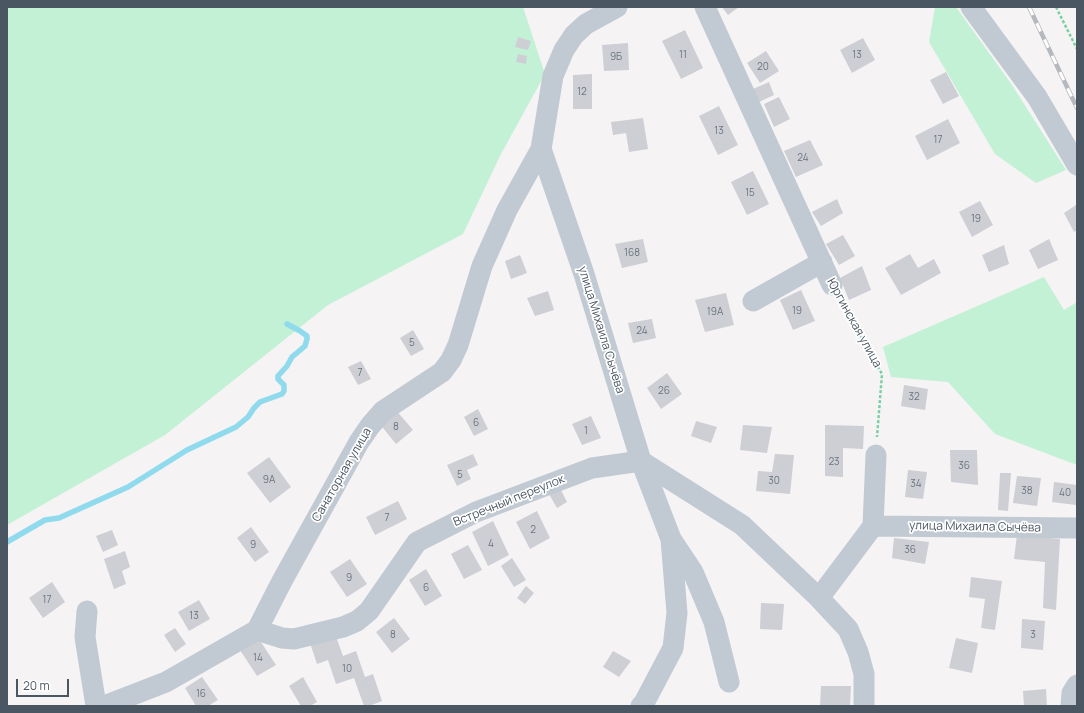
<!DOCTYPE html>
<html>
<head>
<meta charset="utf-8">
<style>
	body { margin:0 }
	#map { position:relative; width:1084px; height:713px; overflow:hidden; background:#f5f3f3; font-family:Manrope,sans-serif }
	canvas { display:block }
	.frame { position:absolute; inset:0; border:8px solid #4a5661; pointer-events:none }
	.scale { position:absolute; left:16px; top:679px; width:53px; height:18px; box-sizing:border-box; border:2px solid #4a5661; border-top:0; padding-left:5px; font-size:12px; line-height:14px; white-space:nowrap; color:#4a5661; -webkit-text-stroke:3px #fff; paint-order:stroke }
</style>
</head>
<body>
<div id="map">
<canvas width="1084" height="713"></canvas>
<div class="frame"></div>
<div class="scale">20 m</div>
</div>
<script>
const g = document.querySelector('canvas').getContext('2d');
g.lineJoin = 'round';
function paint(path, color) { g.fillStyle = color; g.fill(path, 'evenodd'); }
const shape = rows => new Path2D(rows.map(r => 'M' + r).join(''));
function strokePath(path, color, width, dash) { g.strokeStyle = color; g.lineWidth = width; g.lineCap = dash ? 'butt' : 'round'; g.setLineDash(dash || []); g.stroke(path); }
function label(font, color, halo, rows, align = 'center') {
  g.font = font + ' Manrope,sans-serif'; g.lineWidth = 3.5; g.setLineDash([]); g.textBaseline = 'middle'; g.strokeStyle = halo; g.fillStyle = color; for (const [text, x, y, turn = 0] of rows) {
    g.save(); g.translate(x, y); g.rotate((+turn || 0) * Math.PI / 180); g.textAlign = isNaN(turn) ? turn : align; if (halo) g.strokeText(text, 0, 0); g.fillText(text, 0, 0); g.restore();
  }
}
paint(shape([
	[7,7,523,7,545,74,501,154,463,234,328,305,165,435,7,525],
	[935,7,956,7,1012,85,1066,170,1036,183,995,154,929,42],
	[1044,277,1064,310,1077,302,1077,465,995,434,948,382,891,377,883,347]
]), '#c3f1d5');
strokePath(shape([
	[7,542,45,520,59,518,128,487,187,450,236,427,248,417,254,408,260,402,282,394,284,391,284,385,278,379,278,376,287,366,292,357,305,346,307,339,307,336,300,331,287,324]
]), '#90daee', 5.5);
paint(shape([
	[722,7,739,7,728,15],
	[685,30,703,68,681,79,662,41],
	[518,37,531,41,528,50,515,47],
	[863,38,875,60,852,73,840,50],
	[628,43,629,70,604,71,602,45],
	[766,51,779,71,760,83,747,63],
	[518,54,527,56,526,64,516,62],
	[946,72,959,96,943,104,930,80],
	[592,74,592,109,573,109,573,75],
	[769,82,774,95,759,102,753,89],
	[779,97,790,119,774,127,764,104],
	[719,106,738,145,718,155,699,116],
	[643,118,648,149,629,152,626,133,613,135,611,122],
	[948,119,960,143,927,160,915,136],
	[810,140,823,165,796,177,784,151],
	[753,171,769,204,747,215,731,182],
	[837,199,843,213,821,226,812,212],
	[980,201,993,225,972,237,959,212],
	[1076,205,1077,230,1074,232,1064,213],
	[843,235,855,256,839,265,826,244],
	[643,239,648,262,622,268,615,244],
	[1049,239,1058,260,1038,269,1029,250],
	[1004,245,1009,264,989,272,982,255],
	[910,254,918,268,934,259,941,273,901,295,885,268],
	[520,255,527,273,511,279,505,261],
	[862,266,871,290,849,300,840,278],
	[801,290,815,321,793,330,780,300],
	[548,291,554,310,535,316,527,298],
	[726,293,734,325,705,332,695,300],
	[652,319,656,338,633,343,628,323],
	[413,330,424,349,411,356,400,338],
	[361,361,371,379,358,385,348,367],
	[667,373,682,394,661,409,647,388],
	[904,385,928,389,925,410,901,406],
	[395,409,413,430,396,444,379,423],
	[478,409,488,429,474,436,464,417],
	[591,416,601,438,582,445,572,424],
	[696,421,717,427,711,443,691,436],
	[743,425,772,427,767,453,740,450],
	[825,425,864,426,863,449,843,448,843,477,825,476],
	[950,450,977,450,978,485,951,482],
	[473,454,478,465,467,470,471,479,457,486,447,465],
	[775,454,794,455,790,494,756,491,758,471,772,472],
	[269,457,291,487,270,503,247,473],
	[908,470,927,472,923,499,905,497],
	[1000,473,1011,473,1008,511,998,510],
	[1017,476,1041,478,1037,506,1013,503],
	[1054,482,1077,485,1076,505,1052,502],
	[560,488,567,502,557,508,549,494],
	[398,501,407,519,375,535,366,517],
	[537,511,550,538,530,549,516,522],
	[493,521,509,555,488,566,472,532],
	[251,527,269,552,255,562,237,538],
	[112,530,118,545,103,552,96,536],
	[1017,535,1060,539,1056,610,1043,608,1045,562,1014,559],
	[894,538,929,542,925,564,892,558],
	[468,545,482,570,464,579,451,554],
	[125,551,130,567,122,571,126,584,114,589,104,559],
	[512,558,526,580,514,587,501,566],
	[350,559,367,584,347,597,330,572],
	[426,569,442,596,425,606,409,580],
	[971,577,1002,581,995,630,981,628,985,599,969,597],
	[52,582,65,602,43,618,29,598],
	[526,586,534,593,525,604,517,598],
	[199,600,210,619,189,631,178,612],
	[761,603,784,604,782,630,760,629],
	[394,618,410,639,392,653,376,632],
	[1022,619,1045,621,1043,650,1021,648],
	[175,628,186,644,175,652,164,635],
	[335,634,343,656,356,651,365,677,373,674,382,701,369,706,364,706,354,678,336,684,328,660,317,664,310,643],
	[956,638,978,643,972,673,949,668],
	[259,639,276,665,257,676,240,650],
	[613,651,631,661,619,677,603,667],
	[202,677,218,700,208,706,196,706,185,688],
	[303,677,317,702,310,706,301,706,289,686],
	[821,686,851,686,850,706,820,706],
	[1046,689,1047,706,1024,706,1023,691]
]), '#cdcfd5');
strokePath(shape([
	[1056,7,1077,49],
	[841,301,882,374,877,437]
]), '#7ad0a6', 2.5, [3, 2]);
strokePath(shape([
	[617,7,586,24,574,35,564,50,553,76,541,149,584,274,641,461,742,525,819,598],
	[705,7,832,285],
	[971,7,1037,97,1077,165],
	[753,301,822,262],
	[873,526,1077,528],
	[87,611,85,637,96,706],
	[257,630,282,581,359,442,370,426,383,411,442,372,451,360,458,345,482,266,507,210,541,149],
	[104,706,166,682,257,630,282,638,294,639,343,627,357,621,369,611,417,542,476,512,592,468,641,461,671,539,693,572,714,622,729,682],
	[641,706,644,703,673,648,677,613,671,539],
	[864,706,864,674,858,652,848,629,819,598,873,526,876,455],
	[1071,706,1072,693,1077,685]
]), '#c1cad2', 21);
const rail = shape([
	[1029,7,1077,108]
]);
strokePath(rail, '#b5b8bd', 4.5);
strokePath(rail, '#fff', 3, [9]);
label('10px', '#6b747e', null, [
	["11",683,55],
	["13",857,55],
	["9Б",616,57],
	["20",763,67],
	["12",582,92],
	["13",719,131],
	["17",938,140],
	["24",803,158],
	["15",750,193],
	["19",976,219],
	["168",632,253],
	["19",797,311],
	["19А",715,312],
	["24",642,331],
	["5",412,343],
	["7",360,373],
	["26",664,391],
	["32",914,397],
	["6",476,423],
	["8",396,427],
	["1",586,431],
	["23",834,462],
	["36",964,466],
	["5",460,475],
	["9А",269,480],
	["30",774,481],
	["34",916,484],
	["38",1027,491],
	["40",1065,493],
	["7",387,518],
	["2",533,530],
	["4",491,544],
	["9",253,545],
	["36",910,550],
	["9",349,578],
	["6",426,588],
	["17",47,600],
	["13",194,616],
	["8",393,635],
	["3",1033,635],
	["14",258,658],
	["10",347,669],
	["16",201,694]
]);
label('12px', '#4a5661', '#fff', [
	["Юргинская улица",854,323,61],
	["улица Михаила Сычёва",601,330,73],
	["Санаторная улица",342,475,-60],
	["Встречный переулок",509,501,-22],
	["улица Михаила Сычёва",975,527,1]
]);
</script>
</body>
</html>
